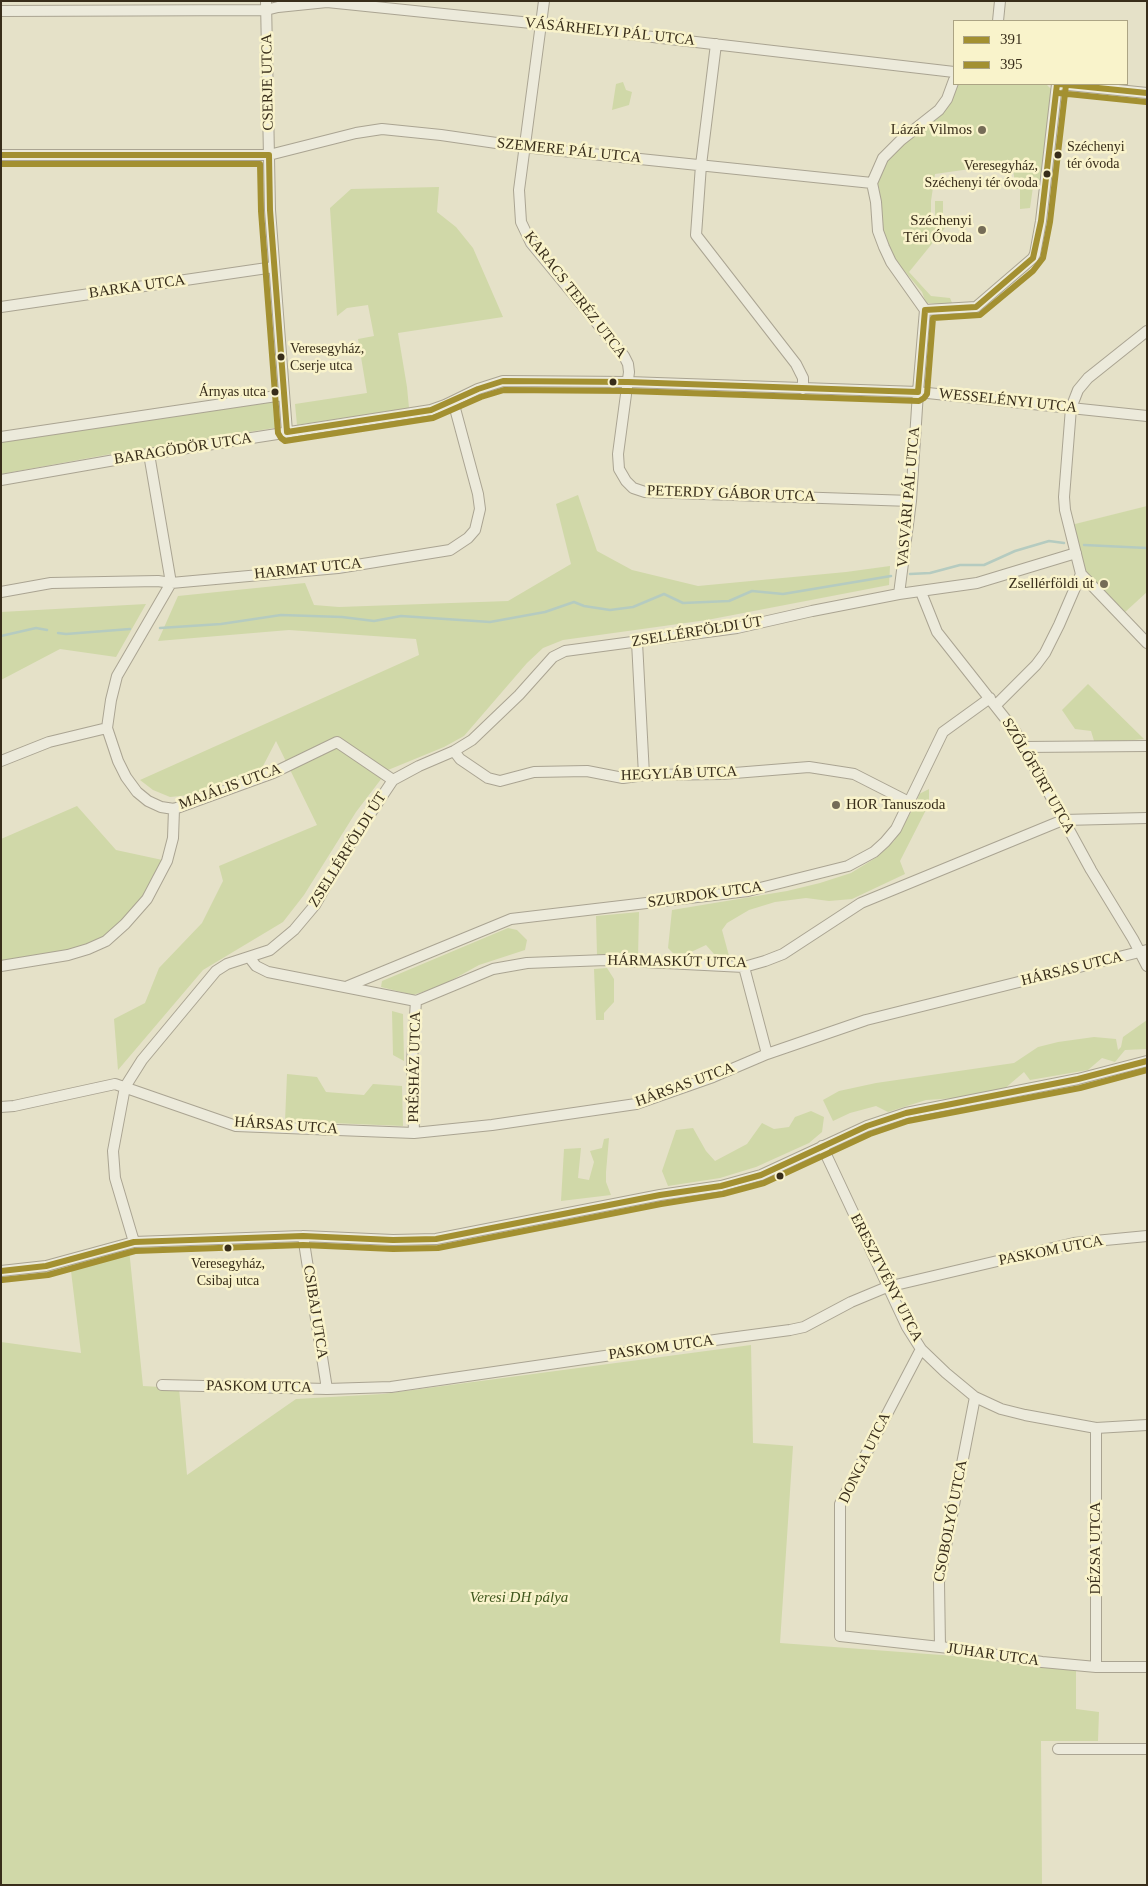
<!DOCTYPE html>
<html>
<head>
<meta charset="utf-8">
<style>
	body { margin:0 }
	#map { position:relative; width:1148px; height:1886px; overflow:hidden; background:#e5e1c8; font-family:Georgia,serif }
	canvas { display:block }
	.frame { position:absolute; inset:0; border:2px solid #382d1a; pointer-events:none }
	.legend { position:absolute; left:953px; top:20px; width:175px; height:65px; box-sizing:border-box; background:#f9f3cb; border:1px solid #aca484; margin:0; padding:6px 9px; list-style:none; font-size:15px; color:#382d1a }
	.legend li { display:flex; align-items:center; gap:10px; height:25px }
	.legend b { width:25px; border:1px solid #aca484 }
</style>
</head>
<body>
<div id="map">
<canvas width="1148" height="1886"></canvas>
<div class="frame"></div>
<ul class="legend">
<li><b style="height:6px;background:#a39031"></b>391</li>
<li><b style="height:6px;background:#a39031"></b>395</li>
</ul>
</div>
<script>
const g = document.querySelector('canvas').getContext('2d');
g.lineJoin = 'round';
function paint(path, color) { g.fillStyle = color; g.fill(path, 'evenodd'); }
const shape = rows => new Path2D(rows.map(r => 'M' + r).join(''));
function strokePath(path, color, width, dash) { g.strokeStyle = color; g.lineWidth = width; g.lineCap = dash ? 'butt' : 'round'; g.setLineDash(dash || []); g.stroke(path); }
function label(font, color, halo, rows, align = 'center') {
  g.font = font + ' Georgia,serif'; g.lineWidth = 5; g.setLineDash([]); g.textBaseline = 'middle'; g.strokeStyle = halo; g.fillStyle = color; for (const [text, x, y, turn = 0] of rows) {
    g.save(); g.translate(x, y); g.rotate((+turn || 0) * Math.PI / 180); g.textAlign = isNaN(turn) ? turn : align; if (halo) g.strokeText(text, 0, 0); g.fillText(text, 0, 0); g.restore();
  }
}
paint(shape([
	[623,82,626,90,632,92,629,105,612,110,616,84],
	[957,84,1033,84,1047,85,1051,89,1052,93,1041,180,1034,180,1030,208,1020,209,1020,189,1016,189,1012,163,935,174,931,201,931,225,948,224,909,272,931,296,950,298,953,305,926,303,922,292,897,262,882,231,882,211,877,180,886,162,903,144,937,119,948,106],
	[439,187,437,212,456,227,473,248,503,317,398,333,407,387,409,408,297,425,295,404,367,393,358,339,374,336,368,305,347,308,337,316,330,208,351,189],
	[935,201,943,201,943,216,935,216],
	[277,401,280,427,111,454,1,474,1,442],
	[578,495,597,551,632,570,698,586,846,572,890,566,889,585,707,620,563,640,543,648,527,663,464,736,444,747,388,770,356,812,304,895,283,922,203,970,118,1070,114,1019,145,1003,159,968,202,923,223,881,219,866,317,825,276,741,262,768,191,795,170,797,153,790,140,780,419,655,416,639,289,630,158,641,178,596,305,583,314,605,339,607,508,601,571,564,556,504],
	[1147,506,1147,592,1124,613,1086,574,1071,525],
	[146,604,116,657,60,649,1,680,1,612],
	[1088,684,1144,739,1095,744,1091,731,1075,729,1062,710],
	[929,789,929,804,900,861,905,874,852,899,829,901,806,898,775,902,749,910,727,923,722,930,729,956,714,954,706,945,689,953,674,954,668,948,672,910,787,891,820,883,851,873,877,857,894,841,917,802,919,794],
	[77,806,116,850,167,861,141,906,91,947,1,966,1,839],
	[639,912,638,958,597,955,596,916],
	[508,928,517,930,527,940,525,950,479,965,441,986,413,995,381,987,382,981],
	[607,968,614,979,614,1002,604,1013,604,1020,596,1020,594,969],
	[392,1011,403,1014,404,1061,393,1055],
	[1147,1020,1147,1049,1125,1050,1115,1062,1102,1058,1088,1070,1030,1080,1024,1072,1003,1090,973,1097,926,1100,888,1112,876,1106,850,1113,833,1121,823,1100,839,1091,876,1083,1014,1063,1038,1047,1058,1042,1094,1037,1116,1039,1118,1050,1121,1047,1123,1037],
	[287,1074,317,1077,326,1092,364,1095,373,1084,402,1086,403,1126,285,1121],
	[811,1111,824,1117,822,1132,809,1143,756,1167,720,1178,668,1186,662,1171,676,1130,693,1128,706,1151,715,1161,747,1144,762,1123,774,1129,789,1127,795,1117],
	[609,1138,606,1172,606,1182,611,1195,561,1201,564,1149,581,1148,578,1178,589,1180,594,1162,590,1151,602,1148,604,1139],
	[129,1249,143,1386,179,1388,187,1475,296,1399,383,1394,751,1345,753,1443,793,1446,780,1643,1076,1665,1076,1709,1099,1712,1098,1741,1041,1741,1042,1885,1,1885,1,1342,81,1353,70,1263]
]), '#d0d8a8');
strokePath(shape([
	[1084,545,1147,548],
	[910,574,930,573,960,565,984,565,1015,551,1049,541,1064,543],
	[160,628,221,624,281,615,342,617,374,621,401,616,490,622,545,612,574,602,584,606,610,610,633,607,664,594,683,603,729,601,752,591,783,594,891,576],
	[58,633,66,634,130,629],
	[1,636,36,628,47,630]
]), '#b5cbc0', 2.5);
const minor = shape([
	[266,1,270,210,287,432],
	[544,1,519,190,521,222,531,243,624,356,628,364,629,372,618,454,619,469,626,481,633,488,645,492,911,501],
	[1,11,266,10,278,7,327,2,541,24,954,72],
	[998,21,1000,1],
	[716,44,701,165,696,235,796,364,803,378,803,389],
	[1059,84,1147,93],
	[1,155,269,155,356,133,382,129,441,135,524,147,872,183],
	[1,307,274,267],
	[925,310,976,307,1033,258,1035,254,1041,221,1057,84],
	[925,310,891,262,884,247,878,231,876,202,872,183,883,158,901,140,939,110,947,99,954,80],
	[1147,331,1088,378,1078,390,1071,408,1064,497,1065,510,1081,574,1147,643],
	[1,437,283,395],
	[149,454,171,583],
	[1,480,149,454,431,410,445,405,478,389,503,381,628,382,918,392,1147,416],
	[171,583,117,676,111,700,107,728,118,761,126,777,137,792,148,801,161,807,174,809,273,773,337,742,393,780],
	[1,592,51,583,158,581,171,583,338,568,450,550,468,538,475,530,480,509,478,494,453,401],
	[921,592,937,632,1015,731,1091,870,1133,939,1147,966],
	[899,594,911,501,918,392,925,310],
	[637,642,644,775],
	[996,705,1036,665,1045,653,1059,625,1081,574],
	[1024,747,1147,746],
	[454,751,460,759,488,778,500,781,534,772,587,771,623,778,644,775,722,774,809,767,854,774,909,802],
	[1,761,49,742,107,728],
	[249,957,256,966,268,972,416,1001,493,969,527,963,606,960,744,967,765,961,783,954,861,903,1063,820,1147,818],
	[1,966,68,955,88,949,106,941,125,924,147,899,167,861,173,838,174,809],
	[744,967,767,1054],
	[348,986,511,919,748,891,848,866,874,852,885,842,896,829,943,732,990,698],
	[1,1107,14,1106,115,1084,236,1126,414,1133,492,1125,636,1104,713,1077,767,1054,866,1020,1147,950],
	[414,1133,412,1062,416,1001],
	[822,1146,907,1327,921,1349,946,1373,975,1397,1001,1409,1025,1415,1096,1428,1147,1425],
	[303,1236,327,1389],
	[134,1242,115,1178,113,1151,125,1087,142,1060,216,971,227,964,270,950,294,930,315,905,346,850,393,780,419,766,454,751,472,740,519,695,553,657,565,651,737,628,812,611,899,594,977,583,1076,553],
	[1,1271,46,1266,134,1242,303,1236,393,1240,436,1239,660,1195,721,1186,761,1175,867,1126,906,1113,1078,1079,1147,1061],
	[921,1349,840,1504,840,1636,958,1649,1042,1662,1096,1667,1147,1667],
	[162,1385,327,1389,391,1387,722,1339,790,1330,804,1327,851,1302,887,1287,1074,1243,1147,1236],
	[1096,1428,1096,1667],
	[940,1647,939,1582,975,1397],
	[1058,1749,1147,1749]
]);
strokePath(minor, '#aaa492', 12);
strokePath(minor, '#eceadb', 10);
strokePath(shape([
	[1059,84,1147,93],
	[1,155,269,155],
	[269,155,270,210,287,432],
	[925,310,976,307,1033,258,1041,221,1057,84],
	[918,392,925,310],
	[287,432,431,410,478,389,503,381,628,382,918,392],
	[1,1271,46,1266,134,1242,303,1236,393,1240,436,1239,660,1195,721,1186,761,1175,867,1126,906,1113,1078,1079,1147,1061]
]), '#a39031', 6);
strokePath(shape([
	[1058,93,1146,102],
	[1,164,260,164,261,211,278,433,281,438,285,441,433,418,481,397,504,390,628,391,919,401,924,398,927,394,933,318,980,315,1033,271,1043,258,1050,222,1066,85],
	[2,1280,48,1275,135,1251,303,1245,393,1249,438,1248,661,1204,723,1194,764,1183,870,1134,908,1121,1080,1088,1147,1070]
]), '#a39031', 6);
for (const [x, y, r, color] of [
	[982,130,5,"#756c57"],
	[1058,155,4.5,"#382d1a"],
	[1047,174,4.5,"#382d1a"],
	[982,230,5,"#756c57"],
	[281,357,4.5,"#382d1a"],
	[613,382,4.5,"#382d1a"],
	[275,392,4.5,"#382d1a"],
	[1104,584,5,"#756c57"],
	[836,805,5,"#756c57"],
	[780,1176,4.5,"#382d1a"],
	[228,1248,4.5,"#382d1a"]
]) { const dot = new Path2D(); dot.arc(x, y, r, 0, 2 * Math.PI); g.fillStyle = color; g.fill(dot); strokePath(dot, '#f9f3cb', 2); }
label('14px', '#382d1a', '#f9f3cb', [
	["Széchenyi",1067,147],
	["tér óvoda",1067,164],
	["Veresegyház,",1038,166,"right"],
	["Széchenyi tér óvoda",1038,183,"right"],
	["Veresegyház,",290,349],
	["Cserje utca",290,366],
	["Árnyas utca",266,392,"right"],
	["Veresegyház,",228,1264,"center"],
	["Csibaj utca",228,1281,"center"]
], 'left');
label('15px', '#382d1a', '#f9f3cb', [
	["VÁSÁRHELYI PÁL UTCA",610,32,6],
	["CSERJE UTCA",268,82,-91],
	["SZEMERE PÁL UTCA",569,151,6],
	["BARKA UTCA",137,287,-8],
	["KARACS TERÉZ UTCA",575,295,52],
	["WESSELÉNYI UTCA",1008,401,6],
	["BARAGÖDÖR UTCA",183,449,-9],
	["PETERDY GÁBOR UTCA",731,494,2],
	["VASVÁRI PÁL UTCA",909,497,-85],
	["HARMAT UTCA",308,569,-6],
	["ZSELLÉRFÖLDI ÚT",697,632,-9],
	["HEGYLÁB UTCA",679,774,-2],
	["SZŐLŐFÜRT UTCA",1038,776,60],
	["MAJÁLIS UTCA",230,787,-20],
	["ZSELLÉRFÖLDI ÚT",348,850,-58],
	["SZURDOK UTCA",705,895,-8],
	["HÁRMASKÚT UTCA",677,962,1],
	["HÁRSAS UTCA",1072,969,-14],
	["PRÉSHÁZ UTCA",415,1067,-89],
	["HÁRSAS UTCA",685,1085,-20],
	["HÁRSAS UTCA",286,1126,4],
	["PASKOM UTCA",1051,1251,-11],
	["ERESZTVÉNY UTCA",886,1278,63],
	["CSIBAJ UTCA",315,1312,81],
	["PASKOM UTCA",661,1348,-8],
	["PASKOM UTCA",259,1387,1],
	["DONGA UTCA",865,1458,-64],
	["CSOBOLYÓ UTCA",951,1521,-79],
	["DÉZSA UTCA",1096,1548,-90],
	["JUHAR UTCA",993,1655,8]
]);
label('15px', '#382d1a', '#f9f3cb', [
	["Lázár Vilmos",972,130],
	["Széchenyi",972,221],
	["Téri Óvoda",972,238],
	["Zsellérföldi út",1094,584],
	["HOR Tanuszoda",846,805,"left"]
], 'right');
label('italic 15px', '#40571e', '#f9f3cb', [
	["Veresi DH pálya",519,1598]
]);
</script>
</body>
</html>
